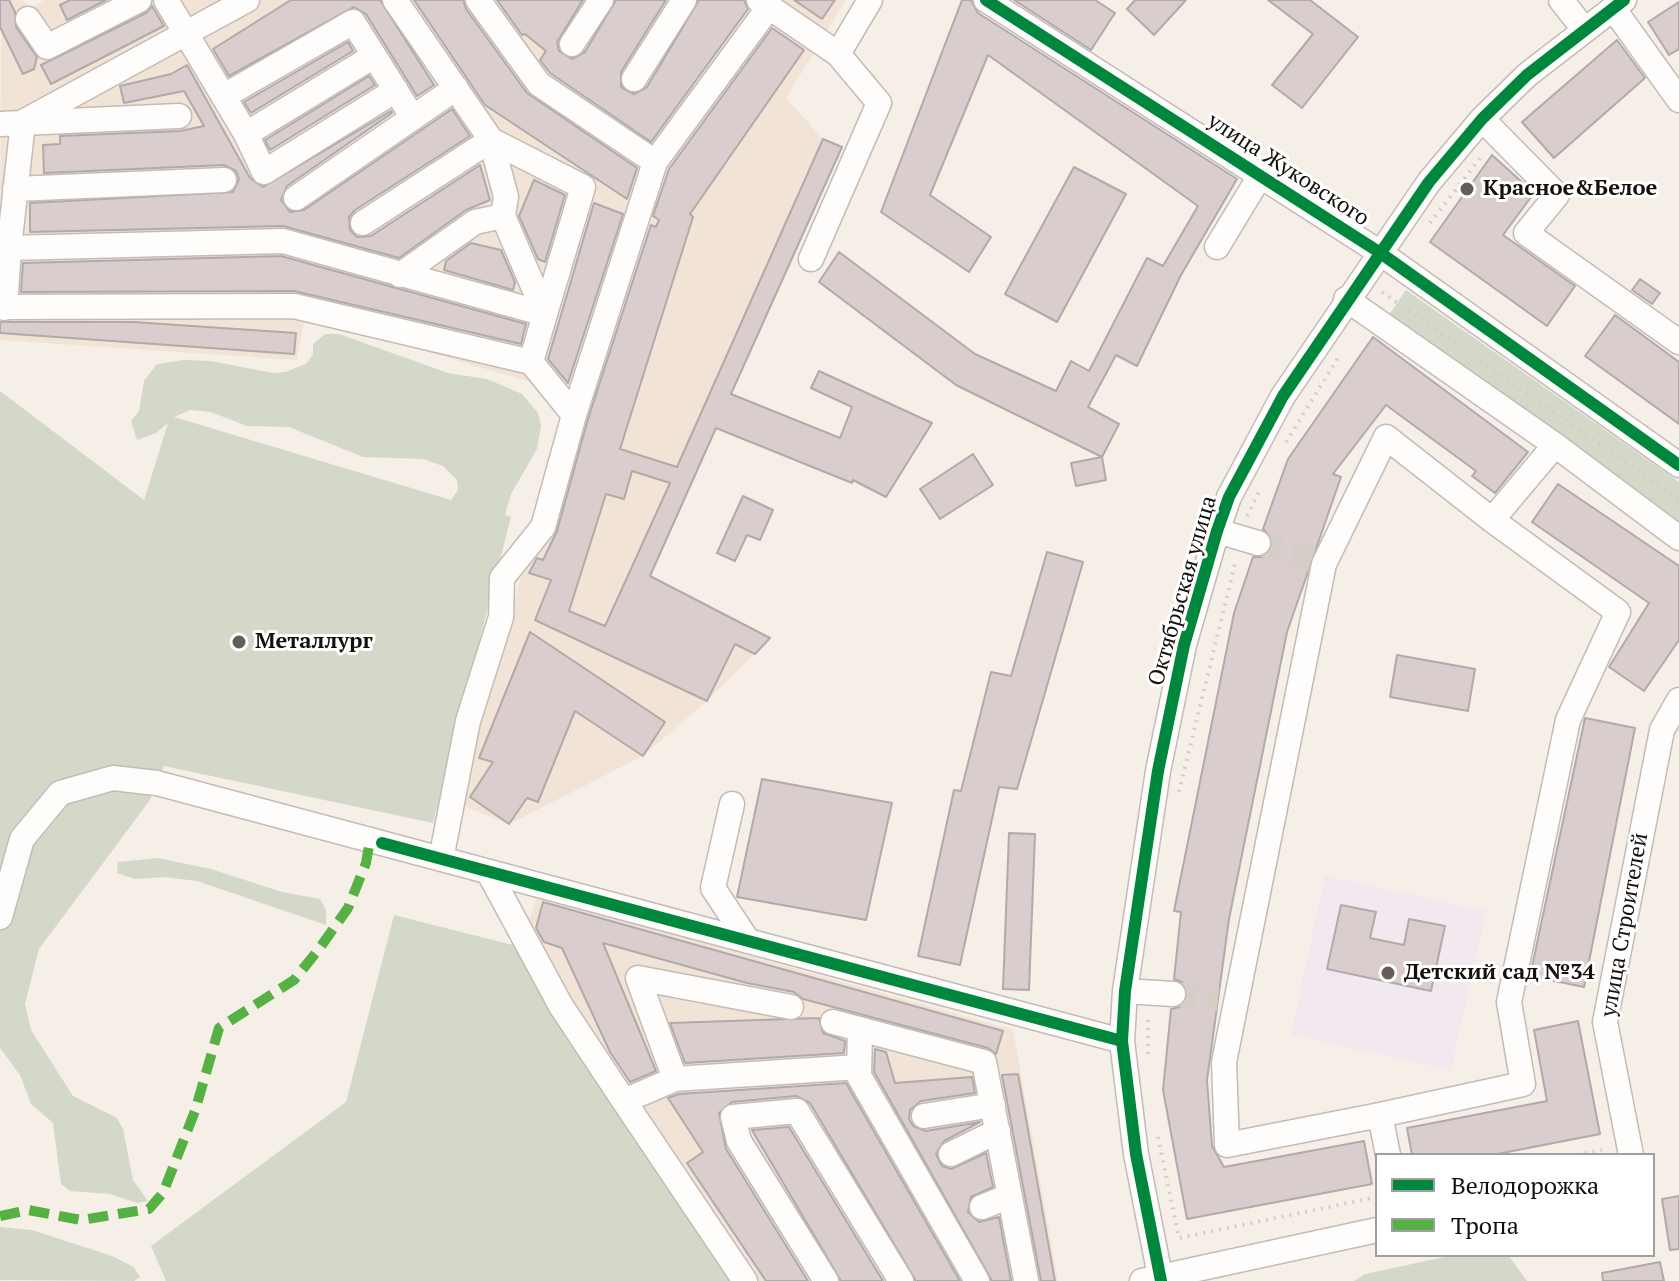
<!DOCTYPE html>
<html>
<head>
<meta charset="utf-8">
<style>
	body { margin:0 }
	#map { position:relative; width:1679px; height:1281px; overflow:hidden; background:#f6efe8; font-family:"PT Serif",serif }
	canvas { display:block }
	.legend { position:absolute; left:1375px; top:1153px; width:280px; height:104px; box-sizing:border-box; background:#fff; border:2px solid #a19f9e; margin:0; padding:10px 14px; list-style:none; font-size:24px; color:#15100c }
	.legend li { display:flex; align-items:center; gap:16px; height:40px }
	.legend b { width:40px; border:2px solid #a19f9e }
</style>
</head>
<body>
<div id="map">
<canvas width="1679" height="1281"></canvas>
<ul class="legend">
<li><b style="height:10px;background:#00873e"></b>Велодорожка</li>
<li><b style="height:10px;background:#55b144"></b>Тропа</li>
</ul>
</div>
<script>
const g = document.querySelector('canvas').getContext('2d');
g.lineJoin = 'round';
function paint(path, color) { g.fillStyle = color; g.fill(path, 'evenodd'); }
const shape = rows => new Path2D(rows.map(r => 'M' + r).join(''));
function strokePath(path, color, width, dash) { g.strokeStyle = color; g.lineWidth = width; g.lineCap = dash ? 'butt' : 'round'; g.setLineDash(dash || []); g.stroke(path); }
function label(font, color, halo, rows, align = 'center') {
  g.font = font + ' "PT Serif",serif'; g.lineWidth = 6; g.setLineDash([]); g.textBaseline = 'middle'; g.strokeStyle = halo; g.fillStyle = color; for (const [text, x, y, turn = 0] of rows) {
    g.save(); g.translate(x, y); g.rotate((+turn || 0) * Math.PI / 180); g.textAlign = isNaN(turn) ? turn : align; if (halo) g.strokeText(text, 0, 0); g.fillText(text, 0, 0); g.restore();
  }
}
paint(shape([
	[1,0,22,0,31,8,44,0,846,0,786,98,823,139,842,147,650,576,770,638,707,701,643,756,509,824,459,804,571,394,305,316,297,360,0,340],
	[537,896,1013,1030,1058,1281,745,1281,521,947]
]), '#f1e3d6');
paint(shape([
	[1325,876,1486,911,1451,1070,1291,1035]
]), '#f1e8f0');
paint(shape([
	[1406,290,1679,482,1679,523,1387,318],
	[325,334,339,334,448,373,487,379,522,394,538,413,541,426,537,449,511,494,505,515,511,517,433,823,164,766,150,800,39,949,25,1004,31,1030,73,1096,117,1118,123,1129,133,1180,148,1201,137,1203,110,1194,70,1191,61,1184,53,1123,31,1104,20,1075,0,1048,0,391,144,500,168,423,156,433,137,440,131,421,139,411,144,381,157,364,184,360,211,361,273,373,286,372,307,363,313,354,313,344],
	[190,410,211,412,247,426,289,427,363,457,423,459,443,466,457,480,458,490,451,500,174,417],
	[158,858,211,869,282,892,320,899,326,910,326,925,197,881,165,877,135,879,117,873,118,862],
	[394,915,521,947,745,1281,166,1281,151,1246,346,1102],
	[0,1227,32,1230,112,1256,134,1267,140,1277,134,1281,0,1280],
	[1454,1255,1508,1255,1527,1281,1354,1281,1365,1274]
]), '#d4d8c9');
const building = shape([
	[0,0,9,0,15,12,16,27,37,57,34,69,23,74,0,27,0,0],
	[70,0,106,0,67,20,60,5,70,0],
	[291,0,380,0,434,85,417,96,366,14,354,7,229,76,213,49,291,0],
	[414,0,463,0,466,9,527,93,637,168,627,199,485,105,414,0],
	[497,0,583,0,557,42,559,51,572,59,585,52,616,0,666,0,621,72,621,87,634,94,647,87,699,0,744,0,748,9,651,142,550,73,540,60,546,51,525,34,522,35,497,0],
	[794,0,835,0,822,19,794,0],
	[962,0,971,0,978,13,1237,179,1181,275,1137,366,1116,355,1088,407,1119,424,1102,457,956,385,819,282,839,252,975,354,1056,391,1071,361,1089,371,1147,258,1163,266,1198,206,988,55,930,195,991,237,969,272,881,212,962,0],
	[1014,0,1095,0,1115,13,1091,50,1014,0],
	[1135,0,1186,0,1154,35,1127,9,1135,0],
	[1268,0,1310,0,1358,37,1302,108,1272,85,1313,34,1268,0],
	[1679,2,1679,49,1669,55,1648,22,1679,2],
	[152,6,164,26,51,84,41,65,146,13,152,6],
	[772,28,804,50,690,214,693,217,620,449,677,467,823,139,842,147,731,394,840,438,852,407,811,388,819,371,932,423,886,497,853,480,852,483,716,428,650,576,770,638,755,654,735,644,707,701,535,620,551,580,529,573,537,558,543,560,557,531,588,419,651,225,656,227,659,220,653,216,669,169,772,28],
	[632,471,670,483,605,626,569,611,606,494,624,499,632,471],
	[1617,40,1645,78,1554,158,1522,122,1617,40],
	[348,42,353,51,251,113,244,102,348,42],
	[187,65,250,178,263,187,391,111,392,113,287,186,281,200,290,212,304,210,452,109,470,136,355,210,349,217,350,230,357,237,371,236,480,165,490,200,466,210,399,258,283,226,30,232,30,203,233,192,239,179,236,171,224,165,44,173,43,145,60,144,60,136,180,131,204,126,184,91,124,103,120,86,171,74,187,65],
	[369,76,375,85,270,150,265,140,369,76],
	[1492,155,1534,193,1503,235,1575,286,1547,326,1430,242,1492,155],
	[1074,167,1126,194,1057,322,1005,294,1074,167],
	[534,180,565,195,545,262,538,259,519,216,534,180],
	[594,203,623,214,568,383,548,359,594,203],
	[471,243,501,250,515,282,513,290,444,270,446,261,471,243],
	[281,256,526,324,521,344,294,291,21,292,23,263,281,256],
	[1640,279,1660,293,1652,304,1632,290,1640,279],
	[1615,315,1679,362,1679,424,1585,356,1615,315],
	[0,322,133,322,296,333,294,354,0,333,0,322],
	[1373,337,1528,452,1495,493,1472,476,1476,471,1386,405,1333,474,1341,477,1287,632,1229,919,1207,1080,1212,1146,1224,1167,1364,1141,1372,1184,1187,1219,1163,1090,1171,1009,1180,1007,1188,994,1182,982,1174,979,1181,912,1174,911,1234,613,1253,557,1262,557,1272,548,1272,539,1263,529,1288,459,1373,337],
	[973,454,993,485,940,519,920,489,973,454],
	[1102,457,1106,480,1076,486,1071,463,1102,457],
	[1558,484,1679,566,1679,640,1644,691,1609,667,1649,603,1532,522,1558,484],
	[743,496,773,510,760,540,747,535,735,561,717,553,743,496],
	[1047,552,1083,562,1017,789,999,787,960,965,918,956,954,790,961,791,991,672,1011,676,1047,552],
	[530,632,665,722,643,756,575,711,538,802,527,798,509,824,470,797,493,762,479,758,530,632],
	[1397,655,1475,669,1468,711,1390,697,1397,655],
	[1585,718,1635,728,1584,987,1530,976,1585,718],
	[762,779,892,803,866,920,737,897,762,779],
	[1009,833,1035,834,1029,990,1003,989,1009,833],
	[543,902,1003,1031,996,1054,988,1048,803,999,794,992,747,983,603,943,656,1071,630,1082,610,1052,562,948,544,942,536,928,543,902],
	[1341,905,1376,912,1370,938,1404,945,1409,919,1445,926,1431,991,1327,969,1341,905],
	[819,1018,823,1033,845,1041,844,1053,685,1063,670,1023,819,1018],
	[1578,1021,1600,1134,1492,1155,1412,1155,1407,1128,1547,1101,1534,1030,1578,1021],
	[875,1049,886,1052,895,1083,972,1077,975,1093,921,1101,910,1110,909,1119,913,1126,926,1131,980,1122,944,1141,936,1154,942,1166,951,1169,986,1153,993,1187,971,1197,968,1212,979,1222,999,1217,1011,1281,992,1281,874,1072,875,1049],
	[1018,1074,1055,1281,1041,1281,1002,1075,1018,1074],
	[846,1083,960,1281,916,1281,810,1103,796,1096,732,1102,719,1113,726,1149,808,1281,766,1281,687,1163,703,1152,668,1098,679,1094,846,1083],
	[789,1127,883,1281,841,1281,752,1130,789,1127],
	[1679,1196,1679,1249,1670,1250,1662,1199,1679,1196],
	[1660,1262,1664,1281,1603,1281,1602,1273,1660,1262]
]);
paint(building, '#d9cdce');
strokePath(building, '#b1aaa9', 2);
strokePath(shape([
	[1258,543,1312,560],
	[1173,994,1218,999]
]), '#d4cec7', 24, [24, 12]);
const minor = shape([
	[166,0,246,134,264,172,396,90],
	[395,0,491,140,506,197,503,216,545,314,531,362,574,415],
	[478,0,539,84,655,162],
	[759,0,838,54],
	[986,0,1379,252,1679,465],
	[1561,0,1584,29],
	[1613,8,1679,100],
	[28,19,47,47,139,0],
	[572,44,601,0],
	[634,79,684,0],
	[224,96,353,22,413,118],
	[1482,119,1557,195,1526,233,1679,342],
	[0,124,179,116],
	[246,134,374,56],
	[15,189,224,180],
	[296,198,456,88],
	[1217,247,1260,176],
	[9,248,23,122,247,0],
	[811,259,879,103,838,54,870,0],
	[400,275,475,222,503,216],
	[1346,299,1555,445,1679,538],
	[0,307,294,306,531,362],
	[5,308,9,248,283,241,545,314,583,187,491,140,363,223],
	[1217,531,1258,543],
	[732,804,713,888,748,941],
	[441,859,468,721,501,617,502,578,543,527,574,415,655,162,769,7],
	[489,873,561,1006,624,1101,675,1079],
	[0,917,22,839,60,793,113,778,157,783,1122,1041],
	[1125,991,1173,994],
	[791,1007,638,978,675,1079,859,1067],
	[833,1022,984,1062,1026,1280],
	[860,1029,859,1076,977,1281],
	[624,1101,745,1281],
	[1380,1115,1227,1145,1224,1062,1324,564,1386,437,1492,520,1555,445],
	[924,1116,993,1105],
	[951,1154,998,1131],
	[1388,1155,1380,1115,1523,1084,1509,1002,1568,720,1618,612,1492,520],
	[1631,1155,1605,1022,1662,730,1679,700],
	[982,1207,1010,1196],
	[826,1281,739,1141,733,1117,797,1111,901,1281],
	[1142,1281,1377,1230],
	[1161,1281,1136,1154,1122,1041,1125,991,1158,771,1184,645,1217,531,1229,497,1283,396,1429,182,1482,119,1527,75,1624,0]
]);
strokePath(minor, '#c2bcb7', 27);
strokePath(shape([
	[1430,223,1481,157],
	[1382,292,1679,500],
	[1286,442,1338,358],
	[1247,516,1261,488],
	[1179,792,1236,560],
	[1148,1054,1148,1014],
	[1158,1137,1179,1238,1377,1197],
	[1577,1155,1602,1150]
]), '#d0cecc', 4, [2, 6]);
strokePath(minor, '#fefdfc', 24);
strokePath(shape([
	[0,1216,28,1210,81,1220,149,1209,163,1193,195,1111,219,1028,294,980,319,949,348,908,366,863,370,840]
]), '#55b144', 10, [20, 10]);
strokePath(shape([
	[986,0,1379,252,1679,465],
	[382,843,1122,1041],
	[1161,1281,1136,1154,1122,1041,1125,991,1158,771,1184,645,1217,531,1229,497,1283,396,1429,182,1482,119,1527,75,1624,0]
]), '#00873e', 12);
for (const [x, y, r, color] of [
	[1467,189,8,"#645e59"],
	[239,642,8,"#645e59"],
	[1388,973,8,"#645e59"]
]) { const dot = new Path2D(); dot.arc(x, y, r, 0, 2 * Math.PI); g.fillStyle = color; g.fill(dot); strokePath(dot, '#fff', 3); }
label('22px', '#15100c', '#fff', [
	["улица Жуковского",1288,170,33],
	["Октябрьская улица",1183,591,-74],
	["улица Строителей",1625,925,-80]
]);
label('bold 22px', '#15100c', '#fff', [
	["Красное&Белое",1483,189],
	["Металлург",255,642],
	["Детский сад №34",1404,973]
], 'left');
</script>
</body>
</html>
